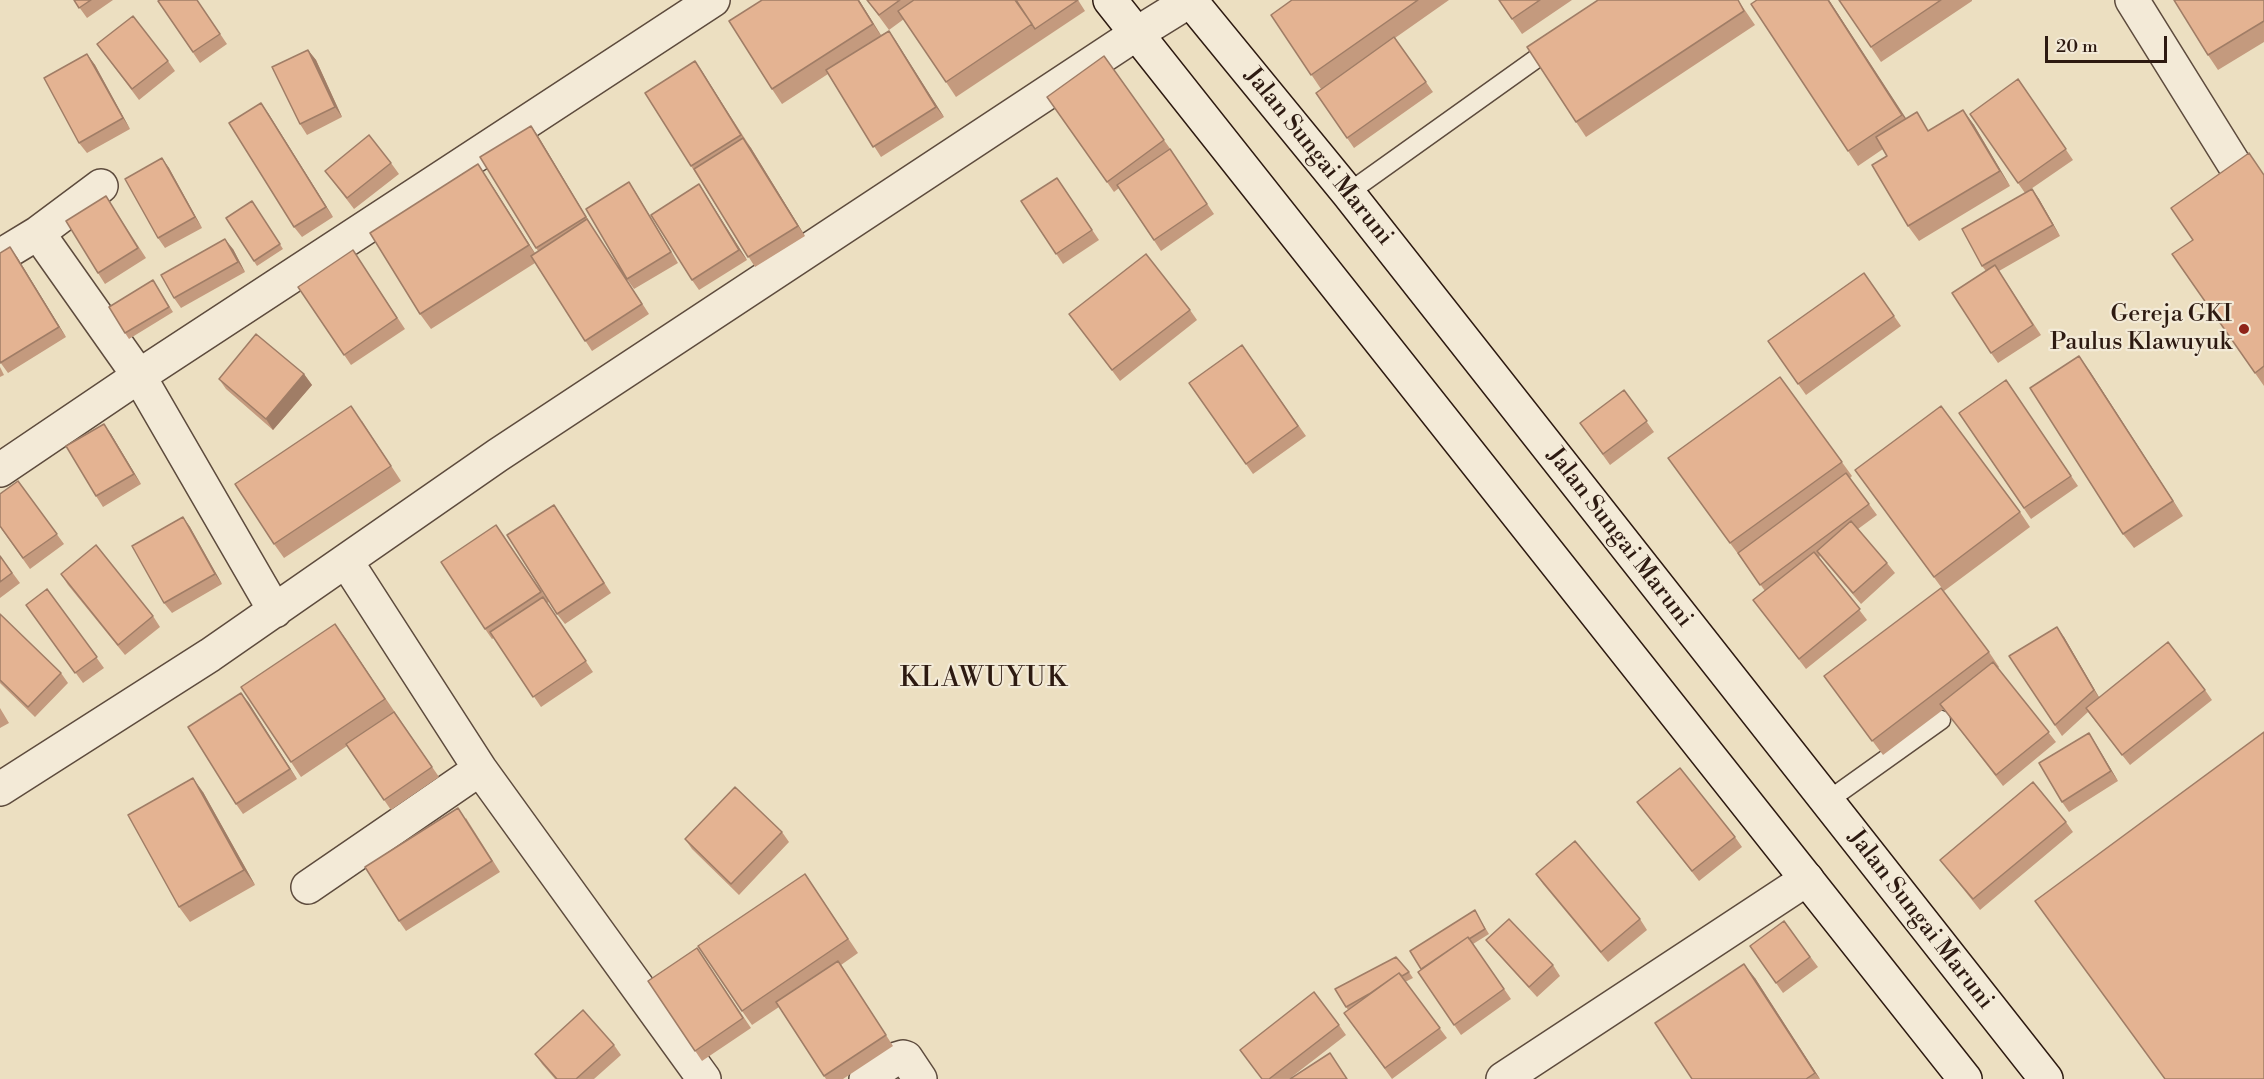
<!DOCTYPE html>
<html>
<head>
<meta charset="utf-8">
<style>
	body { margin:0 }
	#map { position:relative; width:2264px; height:1079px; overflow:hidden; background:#ecdfc1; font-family:"Libre Bodoni",serif }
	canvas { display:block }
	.scale { position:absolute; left:2045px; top:36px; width:122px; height:27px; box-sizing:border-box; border:3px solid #2d1a11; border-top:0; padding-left:8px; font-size:18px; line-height:21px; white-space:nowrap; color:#2d1a11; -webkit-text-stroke:4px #f3ead7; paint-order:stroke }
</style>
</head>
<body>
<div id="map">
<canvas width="2264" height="1079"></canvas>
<div class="scale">20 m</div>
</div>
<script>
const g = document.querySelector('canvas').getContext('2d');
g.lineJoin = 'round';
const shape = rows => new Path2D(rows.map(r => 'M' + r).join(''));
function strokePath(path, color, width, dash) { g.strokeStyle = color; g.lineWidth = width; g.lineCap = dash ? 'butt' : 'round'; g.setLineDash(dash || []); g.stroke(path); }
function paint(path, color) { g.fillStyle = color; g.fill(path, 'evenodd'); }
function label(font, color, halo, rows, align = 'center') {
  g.font = font + ' "Libre Bodoni",serif'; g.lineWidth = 4.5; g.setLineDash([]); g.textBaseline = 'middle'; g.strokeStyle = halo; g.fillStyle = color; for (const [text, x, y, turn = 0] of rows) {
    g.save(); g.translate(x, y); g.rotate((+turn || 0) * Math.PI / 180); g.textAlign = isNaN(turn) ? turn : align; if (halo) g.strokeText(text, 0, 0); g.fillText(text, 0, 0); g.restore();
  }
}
const service = shape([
	[1348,193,1554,46],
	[1826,802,1941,720]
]);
const minor = shape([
	[2132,0,2234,164],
	[38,233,139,376,275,611],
	[0,256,38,233,101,186],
	[0,470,139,376,713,0],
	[346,561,480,769,704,1079],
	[0,789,210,655,498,455,1136,34,1191,0],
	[308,887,480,769],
	[866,1079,893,1060,903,1057,906,1058,920,1079],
	[1503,1079,1807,879]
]);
const secondary = shape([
	[1110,0,1965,1079],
	[1190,0,1348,193,2046,1079]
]);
strokePath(service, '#5d4b3d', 21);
strokePath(minor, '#5d4b3d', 36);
strokePath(secondary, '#2d1a11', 36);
strokePath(service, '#f3ead7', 18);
strokePath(minor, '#f3ead7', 33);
strokePath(secondary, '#f3ead7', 33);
paint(shape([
	[74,0,113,0,87,18],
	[197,0,227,44,200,63,158,1],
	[762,0,859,0,881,35,889,31,944,117,881,157,828,74,782,104,772,89],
	[867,0,1078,0,1085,11,956,97,904,19,889,30],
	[1292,0,1449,0,1395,38,1433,92,1354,148,1316,93,1321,89,1271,15],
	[1499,0,1572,0,1522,34],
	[1738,0,1755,25,1586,137,1576,122],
	[1757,0,1829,0,1906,119,1929,131,1963,110,1974,125,2010,186,1919,241,1908,226,1887,156,1883,149,1858,166,1848,151],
	[1839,0,1972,0,1972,1,1881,62],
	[2264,0,2264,42,2218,70,2208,55],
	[97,44,168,61,175,71,139,100],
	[308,50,316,60,342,117,307,135,300,124],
	[87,54,95,65,130,129,87,153,79,143],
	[1104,56,1171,150,1214,214,1161,251,1119,188,1114,192,1047,97],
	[695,61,751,148,805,236,755,267,691,166],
	[2018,79,2073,160,2028,191,2032,189,2039,199,2060,236,1999,271,2041,335,1998,363,1991,353,1986,271,1982,266,2025,193,2018,183],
	[268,113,333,217,302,237,294,227],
	[531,126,538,136,593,228,649,314,592,351,535,263,431,329,420,314,488,179,535,253,538,251,480,157],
	[162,158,169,168,202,228,165,248,158,238],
	[391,163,399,174,354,209,325,171],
	[2264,174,2264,386,2172,254,2193,240],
	[1057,178,1099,240,1063,264,1021,201],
	[629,182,636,193,678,263,634,289,627,279],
	[699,184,747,260,699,290,692,280],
	[252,201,283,249,257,266,226,218],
	[113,207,146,258,105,284,98,273],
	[233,249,245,272,181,308,174,298],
	[17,257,66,337,8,373,0,362],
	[360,261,405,329,351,365,298,287],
	[1864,273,1901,326,1806,395,1768,341],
	[153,280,173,312,129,339,125,333],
	[1190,310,1197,320,1120,381,1069,314],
	[1242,345,1306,436,1253,474,1189,383],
	[0,367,4,375,0,377],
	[2089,370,2183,516,2134,548,2123,534],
	[304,374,312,385,273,430,226,389,219,379],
	[1780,377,1852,476,1850,478,1877,515,1858,529,1887,563,1895,573,1861,604,1820,556,1819,557,1867,620,1806,669,1753,600,1765,591,1668,458],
	[2006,380,2078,486,2031,519,1959,413],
	[1624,390,1654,432,1610,465,1580,423],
	[362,421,401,481,284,558,274,544],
	[111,434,141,484,103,507,96,496],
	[1855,470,2020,512,2030,527,1944,591],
	[18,481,64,544,30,569,0,527],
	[561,515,611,593,565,624,557,614],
	[183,517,190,527,222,584,172,613,164,603],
	[496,525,549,602,547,603,593,672,541,707,494,638,492,639,485,629],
	[0,556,20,583,0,598],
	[61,574,153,616,160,627,125,655,68,585],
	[47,589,104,668,83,683,26,605],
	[0,615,61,673,68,683,35,717,0,683],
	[335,624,439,777,391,810,347,746,301,777,291,762],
	[2064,637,2099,697,2205,690,2212,700,2130,765,2088,712,2062,736,2009,656],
	[1989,652,1999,667,1998,668,2056,742,2003,786,1944,709,1883,755,1824,676],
	[241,693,297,779,243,814,236,804],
	[0,708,9,723,0,728],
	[2089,733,2118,781,2069,812,2062,802],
	[203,792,255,885,190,922,179,907],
	[1637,802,1735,837,1742,847,1699,881],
	[466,818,500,872,406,931,399,921],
	[2066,822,2073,832,1980,910,1940,860],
	[782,832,789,842,739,895,692,849,685,839],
	[805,874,858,953,841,965,893,1046,843,1079,826,1079,779,1007,752,1025,742,1011],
	[1536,874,1640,919,1647,930,1608,962,1543,884],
	[1478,916,1489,934,1473,944,1511,999,1461,1035,1418,972],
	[1784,921,1818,967,1783,993,1750,946],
	[1486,940,1553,965,1560,976,1537,997,1494,950],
	[697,948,751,1028,702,1061,648,981],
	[1409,972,1413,978,1405,982,1447,1038,1392,1079,1344,1013,1348,1010,1335,989],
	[1755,978,1820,1079,1692,1079],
	[1339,1025,1346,1035,1289,1079,1261,1079],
	[614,1045,621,1055,594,1079,555,1079,542,1064,535,1054]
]), '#c49a7e');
paint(shape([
	[858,0,859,0,883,39,873,24],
	[1828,0,1829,0,1913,129,1902,115],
	[889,31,896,41,944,117,936,107],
	[308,50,316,60,342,117,335,107],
	[87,54,95,65,130,129,123,118],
	[695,61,702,71,748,145,741,135],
	[261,103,268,113,333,217,326,207],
	[1963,110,1974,125,2010,186,2000,171],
	[531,126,538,136,593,228,586,217],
	[743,138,751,148,805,236,798,226],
	[162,158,169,168,202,228,195,217],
	[478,164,488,179,539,260,529,245],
	[629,182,636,193,678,263,671,252],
	[699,184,706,195,747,260,739,250],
	[2032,189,2039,199,2060,236,2053,225],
	[225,239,233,249,245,272,238,262],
	[10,247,17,257,66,337,59,327],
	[2079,356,2089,370,2183,516,2173,501],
	[304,374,312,385,273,430,266,419],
	[104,424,111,434,141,484,134,474],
	[183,517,190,527,222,584,215,574],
	[335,624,346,639,395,714],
	[2057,627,2064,637,2101,701,2094,690],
	[241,693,249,703,297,779,290,769],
	[2089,733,2096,744,2118,781,2111,771],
	[193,778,203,792,255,885,244,870],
	[1744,964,1755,978,1820,1079,1815,1073]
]), '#a07d66');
const building = shape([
	[74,0,91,0,79,8,74,0],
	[160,0,197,0,220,34,193,52,158,1,160,0],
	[762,0,858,0,873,24,772,89,729,21,762,0],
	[867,0,900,0,879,15,867,0],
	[914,0,1015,0,1032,24,946,82,898,11,914,0],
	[1016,0,1078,0,1035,29,1016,0],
	[1292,0,1418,0,1311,75,1271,15,1292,0],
	[1499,0,1540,0,1512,19,1499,0],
	[1598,0,1738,0,1744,11,1576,122,1527,47,1598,0],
	[1757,0,1828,0,1902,115,1848,151,1751,4,1757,0],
	[1839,0,1941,0,1871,47,1839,0],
	[2174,0,2264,0,2264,21,2208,55,2174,0],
	[133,16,168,61,132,89,97,44,133,16],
	[889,31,936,107,873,147,826,70,889,31],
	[1394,37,1426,82,1347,138,1316,93,1394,37],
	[308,50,335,107,300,124,272,67,308,50],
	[87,54,123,118,79,143,44,78,87,54],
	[1104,56,1164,140,1107,182,1047,97,1104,56],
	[695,61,741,135,691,166,645,93,695,61],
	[2018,79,2066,149,2018,183,1970,114,2018,79],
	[261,103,326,207,294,227,229,123,261,103],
	[1963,110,2000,171,1908,226,1872,165,1887,156,1876,137,1917,112,1928,131,1963,110],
	[531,126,586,217,536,248,480,157,531,126],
	[369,135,391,163,347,198,325,171,369,135],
	[743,138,798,226,748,257,694,169,743,138],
	[1170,149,1207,204,1154,240,1117,185,1170,149],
	[2249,153,2264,175,2264,366,2255,373,2172,254,2193,240,2171,208,2249,153],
	[162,158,195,217,158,238,125,179,162,158],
	[478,164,529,245,420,314,370,233,478,164],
	[1057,178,1092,230,1056,254,1021,201,1057,178],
	[629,182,671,252,627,279,586,209,629,182],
	[699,184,739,250,692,280,651,215,699,184],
	[2032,189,2053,225,1982,266,1962,229,2032,189],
	[106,196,138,248,98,273,66,221,106,196],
	[252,201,280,244,254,261,226,218,252,201],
	[587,219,642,304,585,341,531,256,587,219],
	[225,239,238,262,174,298,161,275,225,239],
	[10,247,59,327,0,363,0,253,10,247],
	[353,250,397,318,344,355,298,287,353,250],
	[1146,254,1190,310,1112,370,1069,314,1146,254],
	[1995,265,2033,325,1991,353,1952,293,1995,265],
	[1864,273,1894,316,1798,384,1768,341,1864,273],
	[153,280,169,307,125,333,109,307,153,280],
	[256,334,304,374,266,419,219,379,256,334],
	[1242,345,1298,426,1246,464,1189,383,1242,345],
	[2079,356,2173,501,2123,534,2030,388,2079,356],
	[1780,377,1842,462,1730,543,1668,458,1780,377],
	[2006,380,2071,476,2024,508,1959,413,2006,380],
	[1624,390,1647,421,1603,454,1580,423,1624,390],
	[351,406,391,466,274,544,235,484,351,406],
	[1941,406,2020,512,1934,577,1855,470,1941,406],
	[104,424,134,474,96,496,66,446,104,424],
	[1846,473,1869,504,1760,585,1738,553,1846,473],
	[18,481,57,534,23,558,0,526,0,494,18,481],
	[554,505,604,583,557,614,507,535,554,505],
	[183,517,215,574,164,603,132,546,183,517],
	[1851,521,1887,563,1853,593,1817,551,1851,521],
	[496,525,541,592,485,629,441,562,496,525],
	[96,545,153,616,118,645,61,574,96,545],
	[1814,552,1860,609,1799,659,1753,600,1814,552],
	[0,556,12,573,0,582,0,556],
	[1941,588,1989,652,1872,741,1824,676,1941,588],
	[47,589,97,657,75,673,26,605,47,589],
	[543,597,586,661,533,697,490,632,543,597],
	[0,614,61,673,28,707,0,680,0,614],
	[335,624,385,699,291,762,241,687,335,624],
	[2057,627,2094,690,2055,725,2009,656,2057,627],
	[2168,642,2205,690,2122,755,2086,708,2168,642],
	[1993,662,2049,732,1996,775,1940,704,1993,662],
	[241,693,290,769,236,804,188,727,241,693],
	[394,712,432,767,384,800,346,744,394,712],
	[2264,732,2264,1079,2165,1079,2035,901,2264,732],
	[2089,733,2111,771,2062,802,2039,763,2089,733],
	[1680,768,1735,837,1692,871,1637,802,1680,768],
	[193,778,244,870,179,907,128,815,193,778],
	[2033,782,2066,822,1973,899,1940,860,2033,782],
	[735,787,782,832,731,884,685,839,735,787],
	[458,808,492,861,399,921,365,867,458,808],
	[1575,841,1640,919,1601,952,1536,874,1575,841],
	[805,874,848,939,742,1011,698,946,805,874],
	[1475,910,1485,929,1469,939,1468,937,1421,969,1410,951,1475,910],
	[1509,919,1553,965,1529,987,1486,940,1509,919],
	[1784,921,1810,957,1776,983,1750,946,1784,921],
	[1468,937,1504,989,1454,1025,1418,972,1468,937],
	[697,948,743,1018,695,1051,648,981,697,948],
	[1396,957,1409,972,1402,976,1399,973,1369,994,1346,1007,1335,989,1396,957],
	[838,961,886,1035,824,1076,776,1002,838,961],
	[1744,964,1815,1073,1806,1079,1692,1079,1655,1023,1744,964],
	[1399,973,1440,1028,1385,1068,1344,1013,1399,973],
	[1314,992,1339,1025,1269,1079,1262,1079,1240,1050,1314,992],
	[583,1010,614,1045,576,1079,557,1079,535,1054,583,1010],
	[1330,1053,1347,1079,1290,1079,1330,1053]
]);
paint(building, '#e4b392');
strokePath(building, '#a07d66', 1.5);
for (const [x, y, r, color] of [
	[2244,329,6,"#8f2418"]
]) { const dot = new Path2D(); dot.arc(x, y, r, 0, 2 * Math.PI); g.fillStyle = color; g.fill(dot); strokePath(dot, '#f3ead7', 2); }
label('24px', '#2d1a11', '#f3ead7', [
	["Jalan Sungai Maruni",1318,157,51],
	["Jalan Sungai Maruni",1619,538,52],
	["Jalan Sungai Maruni",1920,920,52]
]);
label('24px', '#2d1a11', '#f3ead7', [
	["Gereja GKI",2232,315],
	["Paulus Klawuyuk",2232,343]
], 'right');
g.letterSpacing = '1.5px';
label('27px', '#2d1a11', '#f3ead7', [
	["KLAWUYUK",984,680]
]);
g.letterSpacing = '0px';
</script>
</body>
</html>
